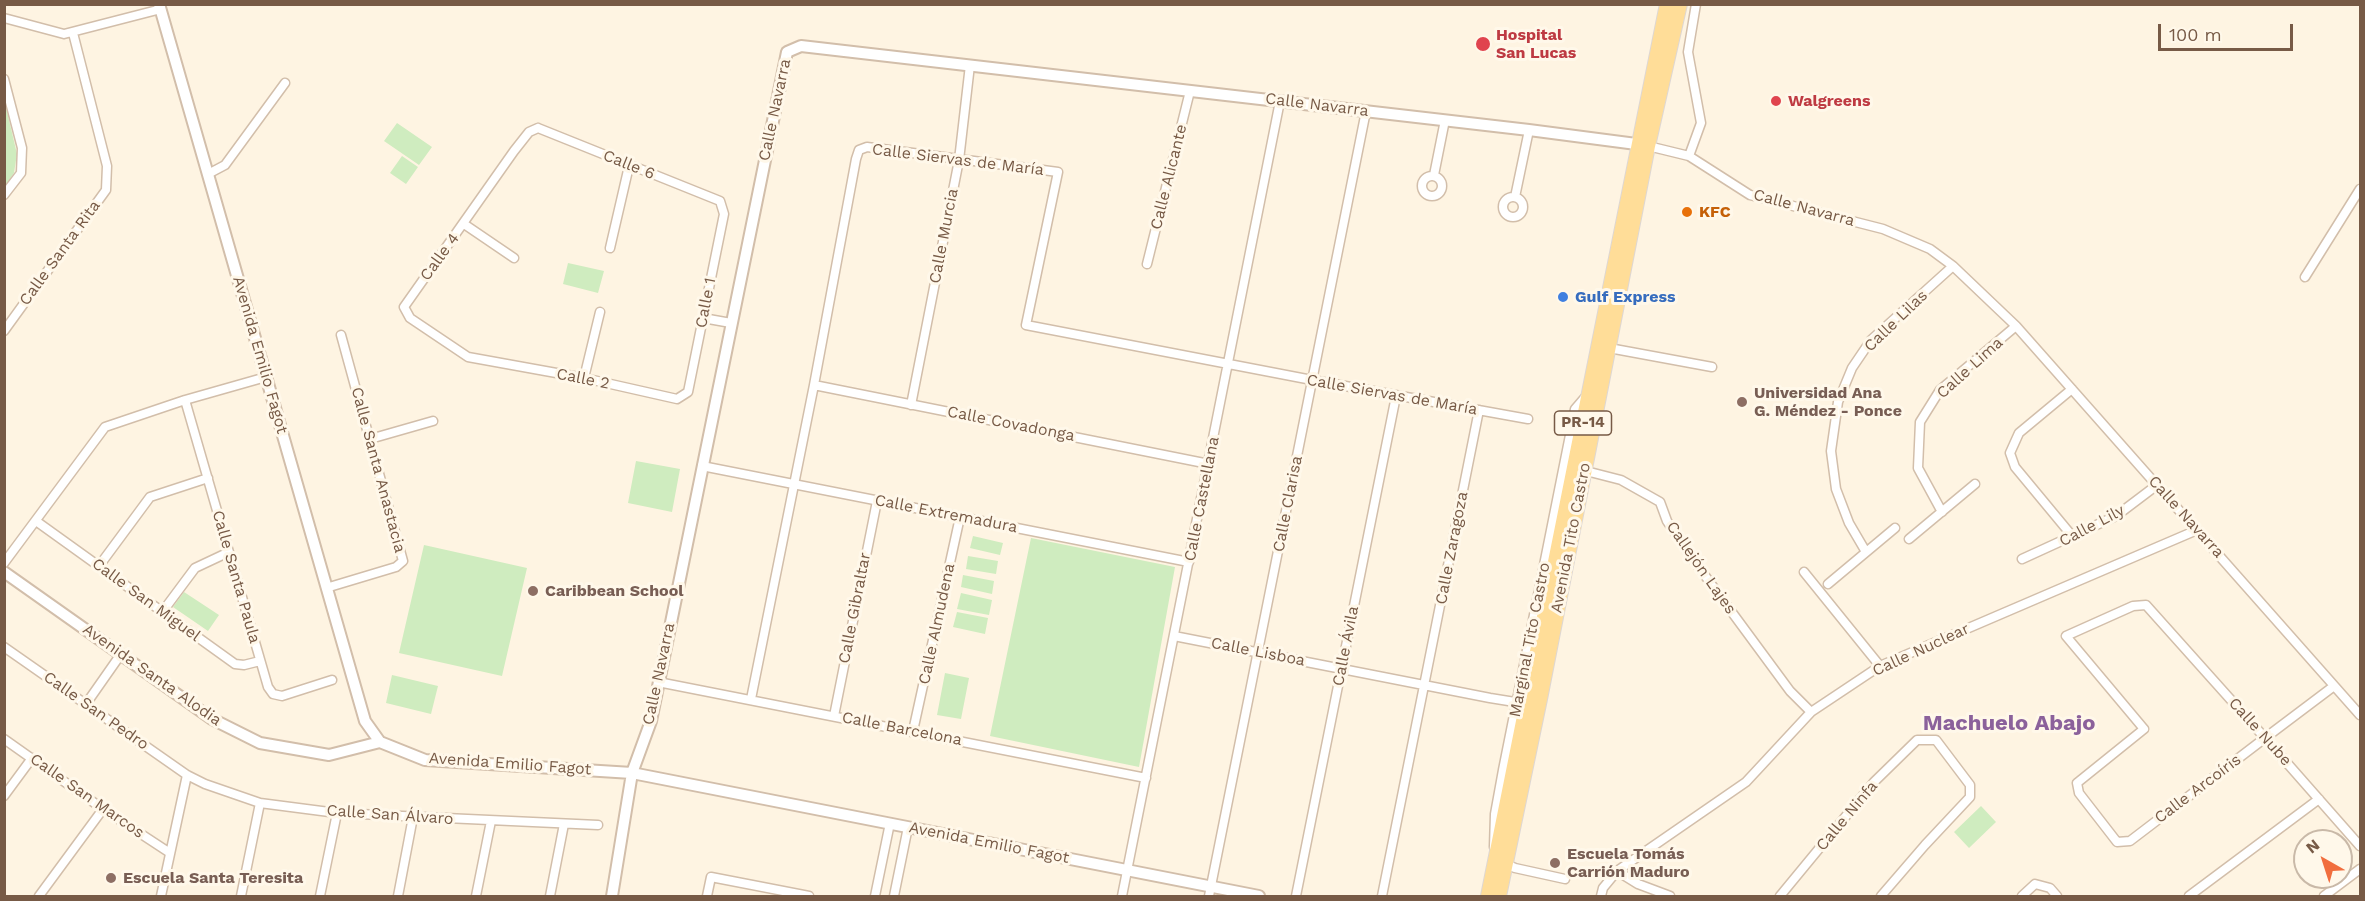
<!DOCTYPE html>
<html>
<head>
<meta charset="utf-8">
<style>
	body { margin:0 }
	#map { position:relative; width:2365px; height:901px; overflow:hidden; background:#fef4e2; font-family:"Work Sans",sans-serif }
	canvas { display:block }
	.frame { position:absolute; inset:0; border:6px solid #775a46; pointer-events:none }
	.north { position:absolute; left:2293px; top:829px; width:60px; height:60px; box-sizing:border-box; background:#fff8ea; border:2px solid #c9b9a8; border-radius:50%; rotate:321deg; font-size:16px; font-weight:700; line-height:24px; text-align:center; color:#775a46 }
	.north::after { content:''; display:block; margin:auto; width:21px; height:27px; background:#f16e3e; clip-path:polygon(50% 0,100% 100%,50% 72%,0 100%) }
	.scale { position:absolute; left:2158px; top:24px; width:135px; height:27px; box-sizing:border-box; border:3px solid #775a46; border-top:0; padding-left:8px; font-size:18px; line-height:21px; white-space:nowrap; color:#775a46; -webkit-text-stroke:4px #fff8ea; paint-order:stroke }
</style>
</head>
<body>
<div id="map">
<canvas width="2365" height="901"></canvas>
<div class="frame"></div>
<div class="north">N</div>
<div class="scale">100 m</div>
</div>
<script>
const g = document.querySelector('canvas').getContext('2d');
g.lineJoin = 'round';
function paint(path, color) { g.fillStyle = color; g.fill(path, 'evenodd'); }
const shape = rows => new Path2D(rows.map(r => 'M' + r).join(''));
function strokePath(path, color, width, dash) { g.strokeStyle = color; g.lineWidth = width; g.lineCap = dash ? 'butt' : 'round'; g.setLineDash(dash || []); g.stroke(path); }
function label(font, color, halo, rows, align = 'center') {
  g.font = font + ' "Work Sans",sans-serif'; g.lineWidth = 6; g.setLineDash([]); g.textBaseline = 'middle'; g.strokeStyle = halo; g.fillStyle = color; for (const [text, x, y, turn = 0] of rows) {
    g.save(); g.translate(x, y); g.rotate((+turn || 0) * Math.PI / 180); g.textAlign = isNaN(turn) ? turn : align; if (halo) g.strokeText(text, 0, 0); g.fillText(text, 0, 0); g.restore();
  }
}
paint(shape([
	[5,103,17,154,14,173,5,186],
	[397,123,432,147,419,165,384,141],
	[402,156,418,167,406,184,390,173],
	[568,263,604,271,598,293,563,284],
	[636,461,680,469,672,512,628,503],
	[973,536,1003,543,1000,555,970,548],
	[1031,538,1175,567,1139,767,990,736],
	[424,545,527,568,502,676,399,653],
	[968,556,998,561,996,574,966,569],
	[963,575,994,581,992,594,961,587],
	[184,592,219,615,208,631,173,607],
	[961,593,992,600,989,615,957,609],
	[957,612,988,618,985,634,953,627],
	[945,673,969,678,961,719,937,715],
	[392,675,438,686,431,714,386,703],
	[1981,806,1996,822,1969,848,1954,832]
]), '#cfecbf');
const minor = shape([
	[4,18,64,34,161,9],
	[4,79,22,148,21,173,4,195],
	[538,128,720,201,724,214,688,392,677,399,584,378,468,357,410,318,404,307,514,151,529,132,538,128],
	[1648,146,1689,156,1750,195,1883,229,1930,249,1953,266,2016,326,2360,715],
	[1689,156,1701,123,1688,52,1696,4],
	[208,174,225,165,285,83],
	[1434,175,1445,120],
	'1422 186a10 10 0 1 1 20 0a10 10 0 1 1-20 0Z',
	[1515,197,1529,130],
	'1503 207a10 10 0 1 1 20 0a10 10 0 1 1-20 0Z',
	[464,224,514,258],
	[610,248,629,166],
	[1147,264,1190,91],
	[2305,277,2360,189],
	[703,318,731,323],
	[4,331,106,190,107,166,73,33],
	[1609,348,1712,367],
	[584,378,600,312],
	[814,385,1209,464],
	[2072,389,2019,433,2010,453,2015,467,2073,537],
	[185,400,268,687,273,694,282,696,332,680],
	[911,405,959,160,970,65],
	[370,439,433,421],
	[702,466,1189,562],
	[1582,470,1621,480,1660,502,1667,521,1689,554,1790,691,1811,712],
	[1942,512,1918,468,1920,422,1940,390,2016,326],
	[36,521,235,664,244,665,260,661],
	[1909,539,1975,484],
	[1866,552,1849,523,1836,489,1831,451,1838,402,1852,368,1871,340,1953,266],
	[2022,559,2116,516,2157,485],
	[4,563,105,427,185,400,266,377],
	[99,566,150,497,208,478],
	[1804,572,1880,666],
	[1828,584,1895,528],
	[326,588,396,567,403,561,341,335],
	[163,611,195,568,229,552],
	[1174,636,1490,698,1521,703],
	[4,647,187,775,205,784,260,803,337,813,598,825],
	[658,682,1146,778],
	[2334,686,2265,738,2130,841,2117,842,2079,793,2077,783,2144,729,2066,636,2133,606,2146,605,2265,738,2360,846],
	[751,699,814,385,856,159,859,150,867,147,1058,172,1026,325,1312,380,1528,419],
	[86,704,121,654],
	[834,716,877,501],
	[913,731,960,517],
	[4,739,103,809,170,853],
	[4,796,32,758],
	[1494,847,1495,814,1503,770,1573,420,1575,409,1587,395],
	[1506,864,1515,868,1565,879],
	[1617,871,1638,884,1670,896],
	[39,896,103,809],
	[161,896,187,775],
	[241,896,260,803],
	[320,896,337,813],
	[398,896,413,817],
	[476,896,491,821],
	[550,896,564,824],
	[707,896,711,877,809,896],
	[875,896,890,823],
	[894,896,908,827],
	[1122,896,1280,101],
	[1209,896,1366,111],
	[1296,896,1396,396],
	[1382,896,1479,410],
	[1601,896,1603,888,1617,871,1746,782,1811,712,1880,666,2197,530],
	[1780,896,1874,782,1917,740,1936,740,1970,785,1970,797,1925,845,1881,896],
	[2022,896,2035,884,2050,888,2057,896],
	[2189,896,2319,799],
	[2324,896,2360,869]
]);
const tertiary = shape([
	[159,4,365,721,380,742,425,760,632,773,1259,896],
	[4,572,212,719,260,743,329,755,380,742],
	[612,896,632,773,651,721,787,52,801,46,1529,130,1644,145]
]);
const primary = shape([
	[1488,896,1667,4],
	[1499,896,1540,699,1648,146,1680,4]
]);
strokePath(minor, '#d2beaa', 11);
strokePath(tertiary, '#d2beaa', 14);
strokePath(primary, '#ded7d3', 16);
strokePath(minor, '#fff', 8);
strokePath(tertiary, '#fff', 10);
strokePath(primary, '#ffdd98', 14);
for (const [x, y, r, color] of [
	[1483,44,8,"#e0444e"],
	[1776,101,6,"#e0444e"],
	[1687,212,6,"#e8710a"],
	[1563,297,6,"#3f7fe0"],
	[1742,402,6,"#8d6e63"],
	[533,591,6,"#8d6e63"],
	[1555,863,6,"#8d6e63"],
	[111,878,6,"#8d6e63"]
]) { const dot = new Path2D(); dot.arc(x, y, r, 0, 2 * Math.PI); g.fillStyle = color; g.fill(dot); strokePath(dot, '#fff8ea', 2); }
for (const [x, y, w] of [
	[1583,423,57]
]) { const box = new Path2D(); box.roundRect(x - w / 2, y - 12, w, 24, 4.5); g.fillStyle = '#fff8ea'; g.fill(box); strokePath(box, '#775a46', 1.5); }
label('bold 15px', '#775a46', null, [
	["PR-14",1583,423]
]);
label('bold 16px', '#be3a42', '#fff8ea', [
	["Hospital",1496,35],
	["San Lucas",1496,53],
	["Walgreens",1788,101]
], 'left');
label('16px', '#775a46', '#fff8ea', [
	["Calle Navarra",1317,105,7],
	["Calle Navarra",775,110,-78],
	["Calle Siervas de María",958,160,7],
	["Calle 6",629,165,22],
	["Calle Alicante",1169,177,-76],
	["Calle Navarra",1804,208,15],
	["Calle Murcia",944,236,-79],
	["Calle Santa Rita",60,253,-54],
	["Calle 4",440,257,-54],
	["Calle 1",706,303,-79],
	["Calle Lilas",1896,321,-44],
	["Avenida Emilio Fagot",260,355,74],
	["Calle Lima",1970,368,-42],
	["Calle 2",583,379,11],
	["Calle Siervas de María",1392,395,10],
	["Calle Covadonga",1011,424,11],
	["Calle Santa Anastacia",378,470,75],
	["Calle Castellana",1202,499,-79],
	["Calle Clarisa",1288,504,-79],
	["Calle Extremadura",946,514,11],
	["Calle Navarra",2186,517,48],
	["Calle Lily",2092,526,-28],
	["Avenida Tito Castro",1571,538,-79],
	["Calle Zaragoza",1452,548,-79],
	["Callejón Lajes",1701,568,55],
	["Calle Santa Paula",236,577,74],
	["Calle San Miguel",146,600,36],
	["Calle Gibraltar",855,608,-79],
	["Calle Almudena",937,624,-78],
	["Marginal Tito Castro",1530,640,-79],
	["Calle Ávila",1346,646,-79],
	["Calle Nuclear",1921,650,-25],
	["Calle Lisboa",1258,652,11],
	["Calle Navarra",659,674,-78],
	["Avenida Santa Alodia",152,675,35],
	["Calle San Pedro",96,711,35],
	["Calle Barcelona",902,729,11],
	["Calle Nube",2260,732,48],
	["Avenida Emilio Fagot",510,764,4],
	["Calle Arcoíris",2198,789,-37],
	["Calle San Marcos",87,796,35],
	["Calle San Álvaro",390,815,4],
	["Calle Ninfa",1847,816,-50],
	["Avenida Emilio Fagot",989,843,11]
]);
label('bold 16px', '#c56008', '#fff8ea', [
	["KFC",1699,212]
], 'left');
label('bold 16px', '#366cbe', '#fff8ea', [
	["Gulf Express",1575,297]
], 'left');
label('bold 16px', '#785e54', '#fff8ea', [
	["Universidad Ana",1754,393],
	["G. Méndez - Ponce",1754,411],
	["Caribbean School",545,591],
	["Escuela Tomás",1567,854],
	["Carrión Maduro",1567,872],
	["Escuela Santa Teresita",123,878]
], 'left');
label('bold 22px', '#8b619b', '#fff8ea', [
	["Machuelo Abajo",2009,724]
]);
</script>
</body>
</html>
